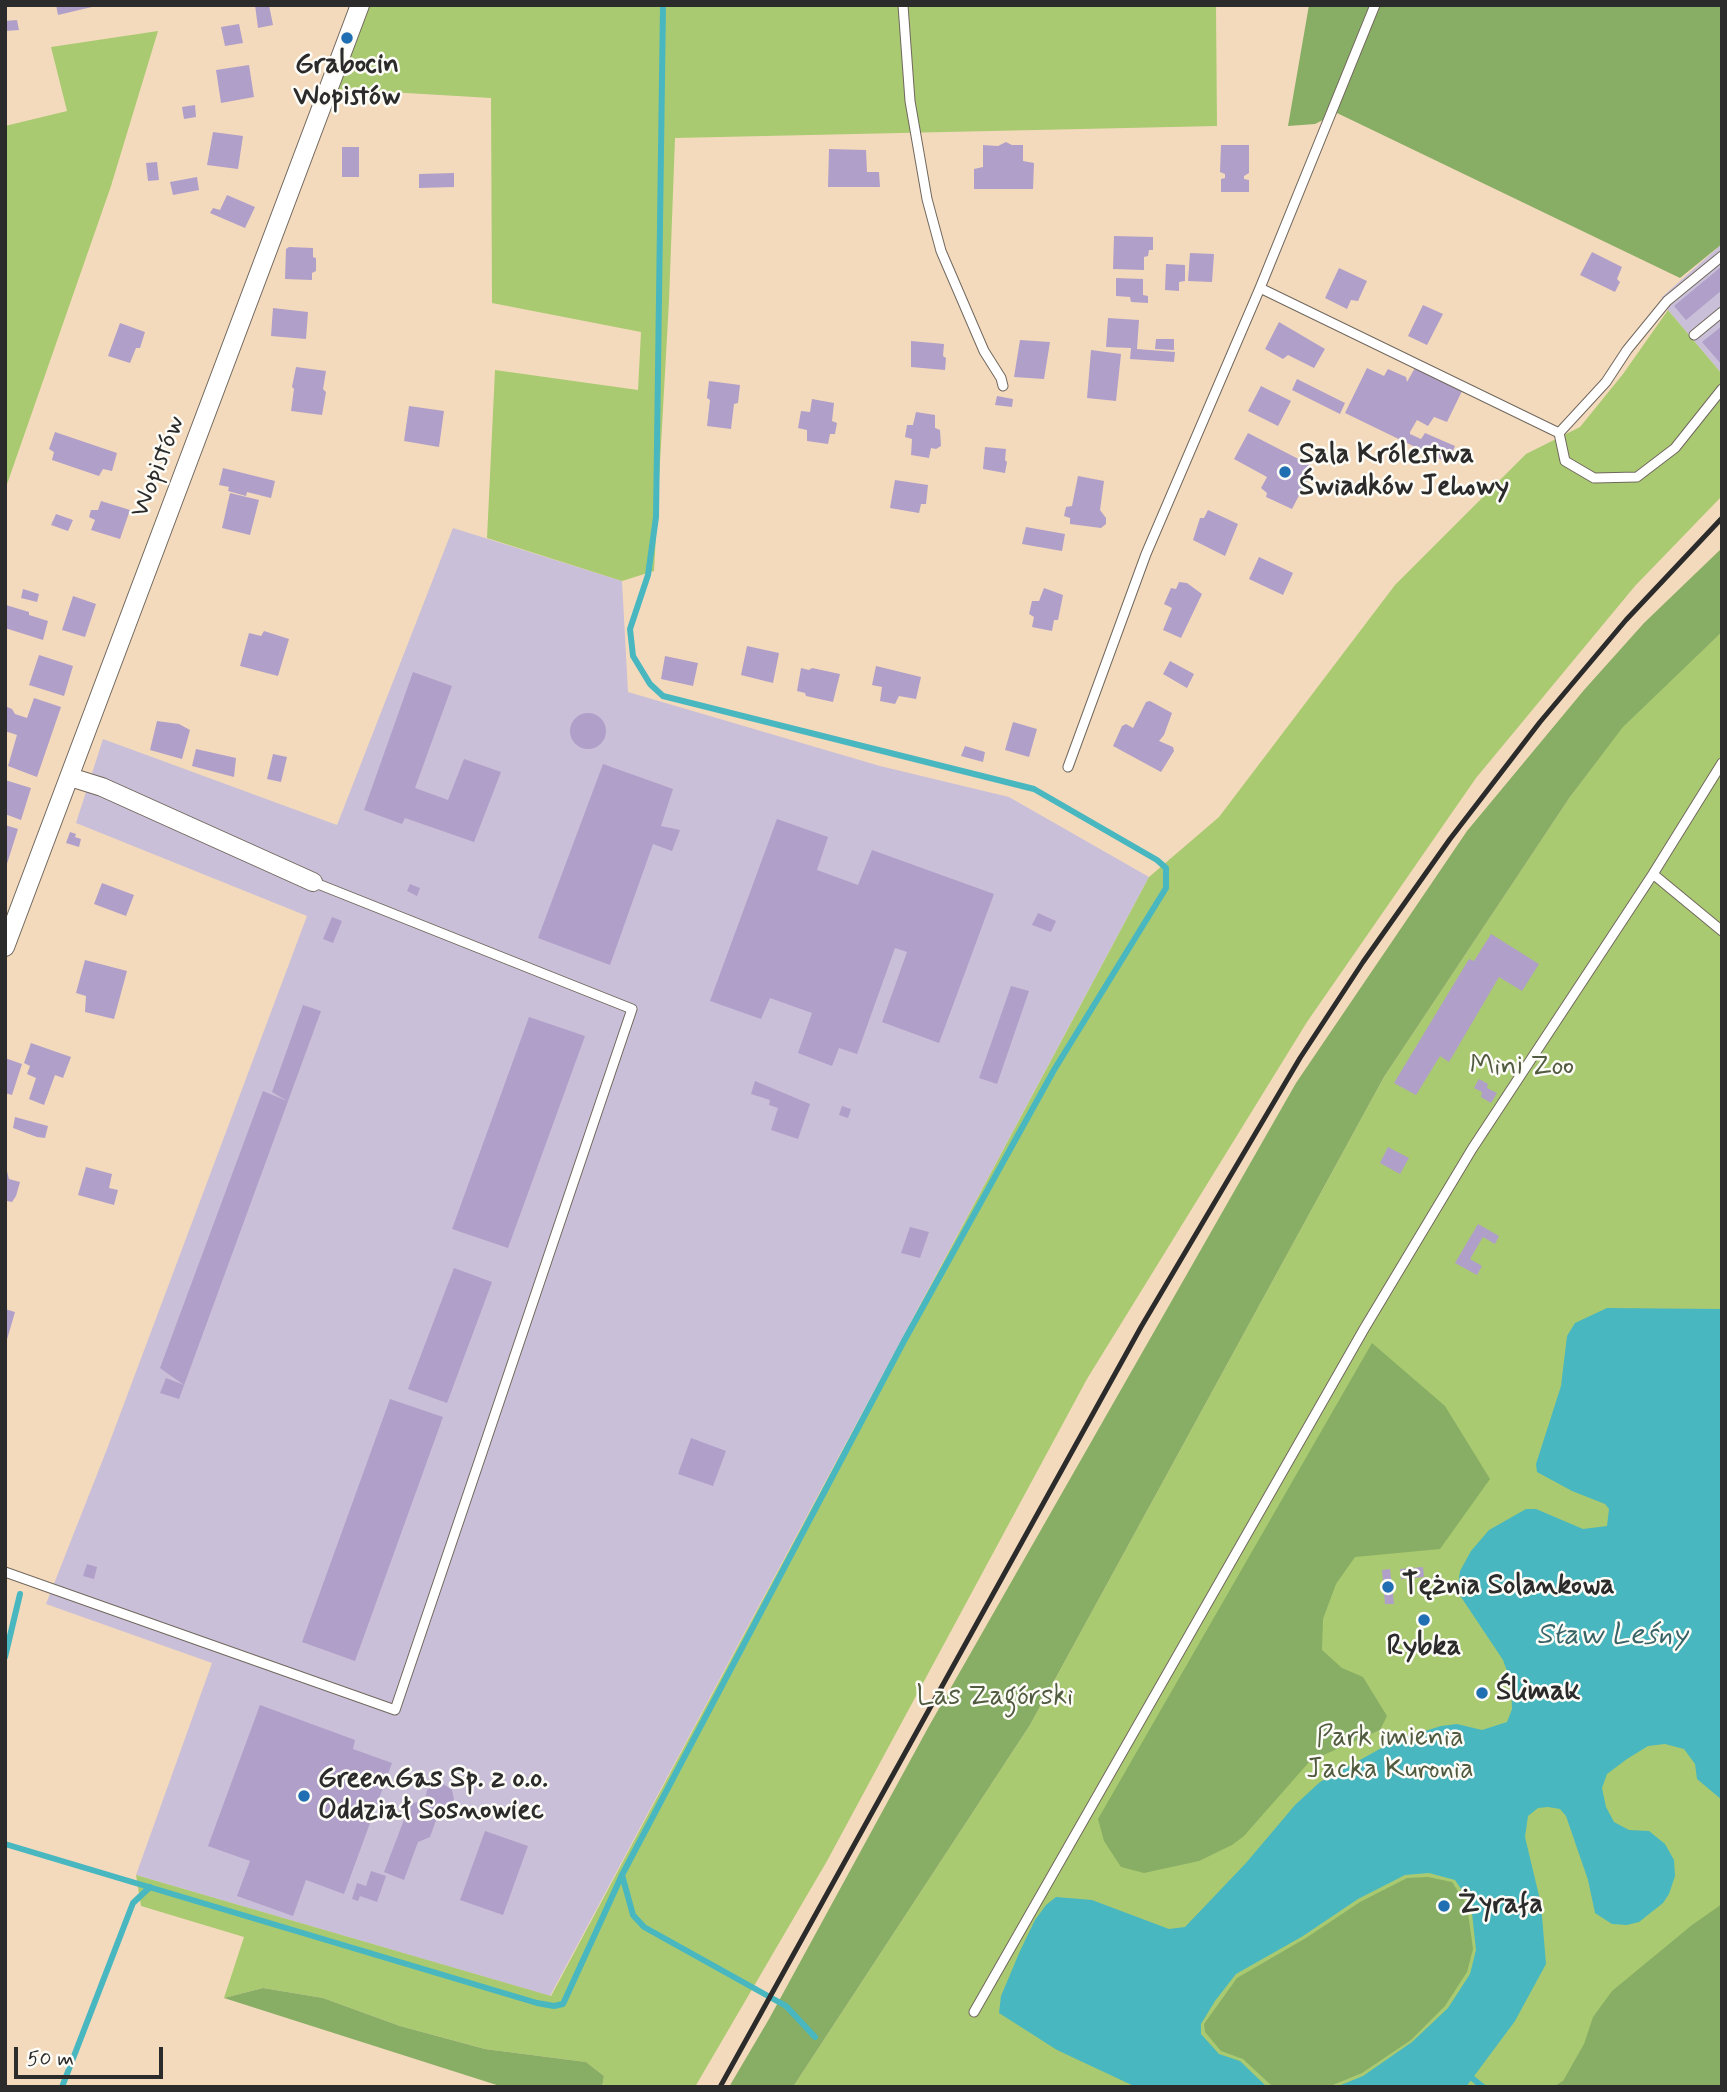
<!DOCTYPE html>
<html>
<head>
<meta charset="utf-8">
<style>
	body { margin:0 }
	#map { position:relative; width:1727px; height:2092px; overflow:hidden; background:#f4dabc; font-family:Mynerve,sans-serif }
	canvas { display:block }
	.frame { position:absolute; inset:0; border:7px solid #2b2b2b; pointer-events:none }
	.scale { position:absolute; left:14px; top:2047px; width:149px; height:32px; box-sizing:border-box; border:4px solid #2b2b2b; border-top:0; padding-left:9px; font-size:21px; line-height:24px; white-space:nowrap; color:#2b2b2b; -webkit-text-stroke:5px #fdfcf7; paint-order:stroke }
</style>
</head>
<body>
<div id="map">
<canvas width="1727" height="2092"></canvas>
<div class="frame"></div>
<div class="scale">50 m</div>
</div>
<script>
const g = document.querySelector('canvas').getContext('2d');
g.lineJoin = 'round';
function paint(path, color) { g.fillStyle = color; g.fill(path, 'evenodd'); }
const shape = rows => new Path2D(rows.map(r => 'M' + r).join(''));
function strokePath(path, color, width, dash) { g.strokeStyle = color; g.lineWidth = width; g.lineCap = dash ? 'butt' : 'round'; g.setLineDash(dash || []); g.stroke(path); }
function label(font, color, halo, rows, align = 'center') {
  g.font = font + ' Mynerve,sans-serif'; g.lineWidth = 5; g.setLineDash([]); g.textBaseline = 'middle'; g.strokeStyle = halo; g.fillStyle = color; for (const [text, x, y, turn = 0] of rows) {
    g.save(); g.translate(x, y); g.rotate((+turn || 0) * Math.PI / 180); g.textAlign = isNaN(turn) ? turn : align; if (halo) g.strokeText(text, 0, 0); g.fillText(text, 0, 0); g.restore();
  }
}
paint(shape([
	[1722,244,1722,374,1668,310,1662,297],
	[453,528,622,581,628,692,880,766,1009,797,1149,877,550,1996,136,1875,212,1663,46,1604,107,1449,307,916,76,823,103,739,337,825]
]), '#c9bfd8');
paint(shape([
	[351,5,1216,5,1217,126,675,138,669,301,654,571,622,581,487,538,495,370,638,390,641,332,492,303,491,98,321,88],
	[158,31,111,186,5,490,5,126,67,111,51,47],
	[1668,310,1722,374,1722,496,1635,586,1476,778,1307,1022,1087,1379,827,1861,695,2087,602,2087,604,2076,586,2062,485,2049,400,2026,323,1998,263,1988,224,1998,244,1937,141,1906,136,1875,551,1996,1149,877,1219,817,1395,585,1526,454,1580,427,1623,374],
	[1722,632,1722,2087,793,2087,1030,1725,1384,1077,1570,797,1623,726]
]), '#aaca72');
paint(shape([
	[1309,5,1722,5,1722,244,1680,278,1337,113,1315,124,1288,126],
	[1722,548,1722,632,1623,727,1570,797,1384,1077,1030,1725,793,2087,729,2087,769,2019,929,1726,1296,1083,1467,831,1584,690,1644,623],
	[1372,1343,1445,1406,1490,1479,1440,1549,1355,1557,1336,1584,1323,1619,1322,1650,1342,1668,1363,1677,1387,1716,1380,1730,1310,1761,1244,1836,1232,1845,1199,1861,1144,1873,1121,1867,1104,1841,1098,1819],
	[1428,1877,1452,1882,1467,1905,1473,1949,1467,1972,1445,2006,1411,2040,1362,2073,1328,2087,1276,2087,1271,2085,1243,2059,1221,2051,1205,2032,1204,2024,1237,1978,1306,1938,1360,1902,1407,1878],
	[1722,1904,1722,2087,1553,2087,1563,2081,1584,2044,1593,2017,1612,1991,1692,1925],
	[263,1988,323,1998,400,2026,485,2049,586,2062,604,2076,602,2087,503,2087,224,1998]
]), '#87ae64');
paint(shape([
	[1607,1308,1722,1309,1722,1800,1697,1779,1695,1764,1684,1749,1665,1744,1648,1746,1627,1759,1607,1774,1602,1788,1606,1807,1614,1822,1629,1830,1649,1831,1665,1844,1674,1860,1675,1876,1669,1894,1663,1903,1639,1922,1627,1925,1612,1924,1595,1913,1588,1880,1566,1816,1560,1809,1548,1807,1538,1808,1528,1816,1525,1837,1541,1904,1546,1964,1515,2021,1466,2087,1336,2087,1363,2076,1412,2042,1448,2008,1470,1974,1476,1950,1471,1904,1455,1880,1429,1873,1405,1875,1358,1899,1303,1936,1236,1974,1215,2001,1201,2024,1201,2034,1219,2054,1240,2061,1267,2087,1136,2087,1057,2050,999,2013,1001,1996,1020,1951,1035,1920,1046,1905,1056,1897,1092,1900,1169,1929,1185,1927,1246,1863,1295,1805,1320,1782,1396,1740,1441,1726,1457,1724,1482,1730,1507,1722,1512,1709,1511,1682,1503,1660,1461,1597,1458,1585,1460,1571,1471,1551,1489,1530,1526,1509,1536,1509,1583,1529,1607,1526,1609,1509,1605,1504,1572,1491,1537,1472,1536,1464,1561,1386,1567,1336,1575,1323]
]), '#48b7c0');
strokePath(shape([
	[5,1657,20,1594],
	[5,1844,537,2003,554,2006,563,2004,622,1875,904,1341,1054,1070,1166,888,1166,868,1157,860,1034,789,663,696,650,684,633,656,630,629,648,575,656,517,663,5],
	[622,1875,633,1915,644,1927,786,2006,815,2037],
	[1472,2078,1483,2087],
	[62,2087,133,1903,150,1887]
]), '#48b7c0', 6);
paint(shape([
	[56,5,92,5,92,7,58,15],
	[255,5,269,5,273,25,258,28],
	[17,20,19,30,5,31,5,21],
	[239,24,243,43,225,46,221,27],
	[249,65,254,97,221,103,216,70],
	[195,105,196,117,184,119,182,107],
	[213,132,243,136,238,169,207,165],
	[1006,142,1012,145,1023,145,1023,161,1034,163,1033,189,974,189,974,169,983,167,983,145,998,146],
	[1221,145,1249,145,1249,173,1244,176,1244,179,1249,180,1249,192,1221,192,1221,179,1225,178,1225,174,1220,172],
	[342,147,359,147,359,177,342,177],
	[829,149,866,150,867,172,879,172,880,187,828,187],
	[157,162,159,180,148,181,146,163],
	[454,173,454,187,419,188,419,174],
	[197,177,199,190,173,195,170,182],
	[227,195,255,207,245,228,210,213,213,208,220,210],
	[1114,236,1153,237,1153,250,1149,250,1148,256,1144,257,1144,270,1113,269],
	[289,247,313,248,313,257,316,258,316,271,312,273,312,280,285,279,286,249],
	[1592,252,1622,267,1617,279,1620,282,1615,292,1580,275],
	[1190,253,1214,254,1212,282,1188,281],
	[1166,264,1185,265,1185,281,1179,282,1179,291,1165,290],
	[1722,266,1722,290,1686,320,1674,306],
	[1339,268,1367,281,1358,301,1351,300,1347,309,1325,298],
	[1116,278,1143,279,1143,295,1148,296,1148,303,1131,302,1130,297,1116,296],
	[1423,305,1443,314,1427,345,1408,336],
	[273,308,308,312,306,339,271,336],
	[1108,318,1139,320,1137,349,1175,352,1174,362,1130,359,1131,348,1106,347],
	[1279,322,1325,349,1314,368,1288,355,1283,359,1265,349],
	[120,323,145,332,140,348,136,348,130,363,108,356],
	[1722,326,1722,365,1702,342],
	[1156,339,1174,339,1174,350,1155,349],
	[1020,340,1050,342,1044,379,1014,377],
	[911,341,944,344,943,356,946,358,945,370,911,367],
	[1091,350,1121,354,1116,401,1087,398],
	[1416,366,1463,389,1447,422,1434,417,1428,426,1417,420,1410,432,1410,434,1421,439,1425,433,1455,446,1448,463,1345,413,1367,368,1384,376,1388,369,1406,377,1407,382],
	[296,367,326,371,323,389,326,392,322,415,291,411,294,389,292,387],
	[1297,379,1345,403,1340,414,1292,390],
	[709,381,740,385,738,403,734,404,731,429,707,426,710,400,707,398],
	[1261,386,1291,401,1278,426,1248,411],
	[997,396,1013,399,1012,407,995,405],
	[812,399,834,403,832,421,837,423,835,434,830,434,828,444,807,441,807,430,798,428,801,411,810,412],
	[409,406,444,411,439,447,404,441],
	[916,412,935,415,935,428,940,430,941,446,936,449,931,448,929,458,911,455,912,439,905,437,907,425,913,425],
	[55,432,117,453,112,471,103,469,99,476,52,460,54,452,49,449],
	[1248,433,1314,467,1292,509,1266,497,1267,493,1261,488,1267,477,1234,459],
	[985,447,1006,449,1005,460,1007,462,1005,473,983,469],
	[223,468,275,481,271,498,247,492,246,496,228,491,229,487,219,485],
	[1078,476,1104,481,1100,510,1106,518,1106,524,1101,528,1070,524,1070,518,1064,516,1066,507,1072,506],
	[895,480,928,485,926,504,921,504,919,513,890,508],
	[230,493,259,500,250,535,222,528],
	[101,501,130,510,120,539,91,530,95,520,89,517,91,510,98,510],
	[1208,510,1238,524,1225,556,1193,540,1200,518,1204,518],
	[56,514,73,520,68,531,51,525],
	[1026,527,1065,534,1062,551,1022,544],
	[1259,557,1293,573,1283,595,1249,579],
	[1179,582,1187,583,1202,594,1181,638,1163,630,1172,608,1164,604,1171,588,1176,589],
	[1044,588,1063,595,1058,620,1054,620,1052,631,1032,627,1034,617,1029,614,1032,601,1039,601],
	[23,589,39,594,37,602,21,598],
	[73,596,96,604,85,637,62,630],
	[6,605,29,612,29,615,48,621,43,640,5,628],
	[264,631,289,639,278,676,240,666,249,633,261,636],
	[747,646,779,653,773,683,741,675],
	[39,655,73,666,64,696,29,685],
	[665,656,698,663,693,686,661,679],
	[1170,661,1194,674,1187,688,1163,674],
	[876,666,921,677,916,699,899,696,895,704,880,701,882,687,872,685],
	[801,668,809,670,812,668,840,674,833,702,806,696,805,693,797,691],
	[413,672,452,686,415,788,448,800,464,759,501,772,474,842,405,818,402,824,364,810],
	[34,698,61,707,37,777,8,766,17,735,5,731,5,706,12,709,15,714,27,718],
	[1150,701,1172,713,1164,735,1159,741,1173,747,1174,751,1161,772,1113,746,1122,726,1126,724,1133,728,1146,702],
	'570 731a18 18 0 1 1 36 0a18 18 0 1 1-36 0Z',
	[157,721,179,724,190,730,182,759,150,750],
	[1013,722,1037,729,1029,757,1005,750],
	[965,746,985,752,983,762,961,756],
	[196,749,236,758,234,777,192,766],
	[273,754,287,757,281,782,267,779],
	[603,764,673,789,661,826,680,830,672,851,653,844,610,965,538,938],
	[5,780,31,788,21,820,5,814],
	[777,819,828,837,817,870,858,885,872,850,994,894,939,1043,882,1022,907,952,895,948,857,1054,839,1048,832,1066,798,1053,812,1013,770,998,761,1019,710,1001],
	[5,825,18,829,6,867,5,867],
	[70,832,76,834,75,837,81,839,79,847,66,843],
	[102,883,134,895,126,916,94,904],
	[410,884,420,888,417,896,407,891],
	[1038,913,1056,921,1051,932,1032,925],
	[332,917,342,921,333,943,323,939],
	[1491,934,1539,964,1522,991,1499,977,1449,1062,1440,1056,1416,1095,1394,1083,1469,959,1474,961],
	[85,960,127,971,114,1019,85,1012,86,996,76,993],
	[1011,986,1029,991,997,1084,979,1078],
	[303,1005,321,1011,179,1399,160,1393,166,1378,184,1385,160,1368,263,1091,287,1101,272,1092],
	[529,1017,585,1036,508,1248,452,1229],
	[31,1043,71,1057,63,1078,55,1075,44,1105,29,1099,36,1078,27,1074,30,1066,24,1063],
	[5,1058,22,1064,12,1095,5,1093],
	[1479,1079,1488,1084,1487,1088,1497,1093,1491,1103,1481,1097,1482,1092,1474,1088],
	[755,1081,810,1104,798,1139,771,1130,778,1108,769,1105,770,1100,751,1094],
	[842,1106,851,1109,848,1118,839,1115],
	[15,1117,48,1126,45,1138,37,1137,13,1128],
	[1388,1147,1409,1158,1400,1174,1380,1163],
	[6,1167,9,1179,20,1182,16,1196,12,1202,7,1201,5,1206],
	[86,1167,112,1174,109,1188,118,1190,114,1205,78,1195],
	[1478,1224,1499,1236,1495,1244,1483,1237,1470,1259,1482,1266,1477,1275,1455,1263],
	[910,1227,929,1232,920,1258,901,1253],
	[454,1268,492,1282,447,1403,408,1389],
	[5,1309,15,1312,6,1343,5,1343],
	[390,1399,443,1417,355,1661,302,1642],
	[691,1438,726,1451,713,1486,678,1474],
	[87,1564,97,1567,94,1579,83,1576],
	[1423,1567,1424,1577,1401,1579,1400,1569],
	[1390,1569,1394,1604,1385,1604,1382,1570],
	[260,1705,355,1740,353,1749,392,1763,344,1894,306,1880,293,1916,237,1896,250,1861,208,1846],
	[437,1783,442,1783,452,1790,454,1800,451,1806,439,1812,430,1837,418,1842,404,1880,384,1872,410,1804,425,1800,427,1790],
	[485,1831,528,1846,503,1915,460,1900],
	[371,1871,386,1876,377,1902,360,1896,358,1901,352,1899,357,1883,366,1886]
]), '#b09fc9');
const service = shape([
	[903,5,910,101,927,199,941,251,984,351,1001,378,1003,386],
	[1722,256,1667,301,1627,350,1606,382,1559,433,1565,461,1594,478,1637,477,1675,448,1722,389],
	[1260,288,1559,433],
	[1694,335,1722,312],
	[1068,767,1146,554,1260,288,1375,5],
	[1653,874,1722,931],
	[5,1572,395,1710,632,1009,313,882],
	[974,2012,1364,1329,1472,1149,1653,874,1722,763]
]);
const minor = shape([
	[70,777,102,787,313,882],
	[5,947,360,5]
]);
strokePath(service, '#71685e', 11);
strokePath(minor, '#71685e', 20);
strokePath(service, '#fff', 9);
strokePath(minor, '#fff', 18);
strokePath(shape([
	[720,2087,1141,1327,1300,1058,1363,962,1450,839,1540,722,1626,620,1722,518]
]), '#2b2b2b', 5);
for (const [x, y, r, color] of [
	[347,38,7,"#1f6fb2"],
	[1285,472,7,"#1f6fb2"],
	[1388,1587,7,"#1f6fb2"],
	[1424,1620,7,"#1f6fb2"],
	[1482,1693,7,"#1f6fb2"],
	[304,1796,7,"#1f6fb2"],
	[1444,1906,7,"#1f6fb2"]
]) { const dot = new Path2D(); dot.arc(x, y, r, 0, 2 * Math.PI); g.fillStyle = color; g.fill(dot); strokePath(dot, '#fdfcf7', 2.5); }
label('bold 28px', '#2b2b2b', '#fdfcf7', [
	["Grabocin",347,66,"center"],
	["Wopistów",347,98,"center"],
	["Sala Królestwa",1299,456],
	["Świadków Jehowy",1299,488],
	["Tężnia Solankowa",1402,1587],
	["Rybka",1424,1648,"center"],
	["Ślimak",1496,1693],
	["GreenGas Sp. z o.o.",318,1780],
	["Oddział Sosnowiec",318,1812],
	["Żyrafa",1458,1906]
], 'left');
label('28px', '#2b2b2b', '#fdfcf7', [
	["Wopistów",159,467,-69]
]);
label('28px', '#515b40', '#fdfcf7', [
	["Mini Zoo",1522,1068],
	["Las Zagórski",995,1698],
	["Park imienia",1390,1739],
	["Jacka Kuronia",1390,1771]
]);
label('italic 30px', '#376367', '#fdfcf7', [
	["Staw Leśny",1612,1637]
]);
</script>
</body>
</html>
